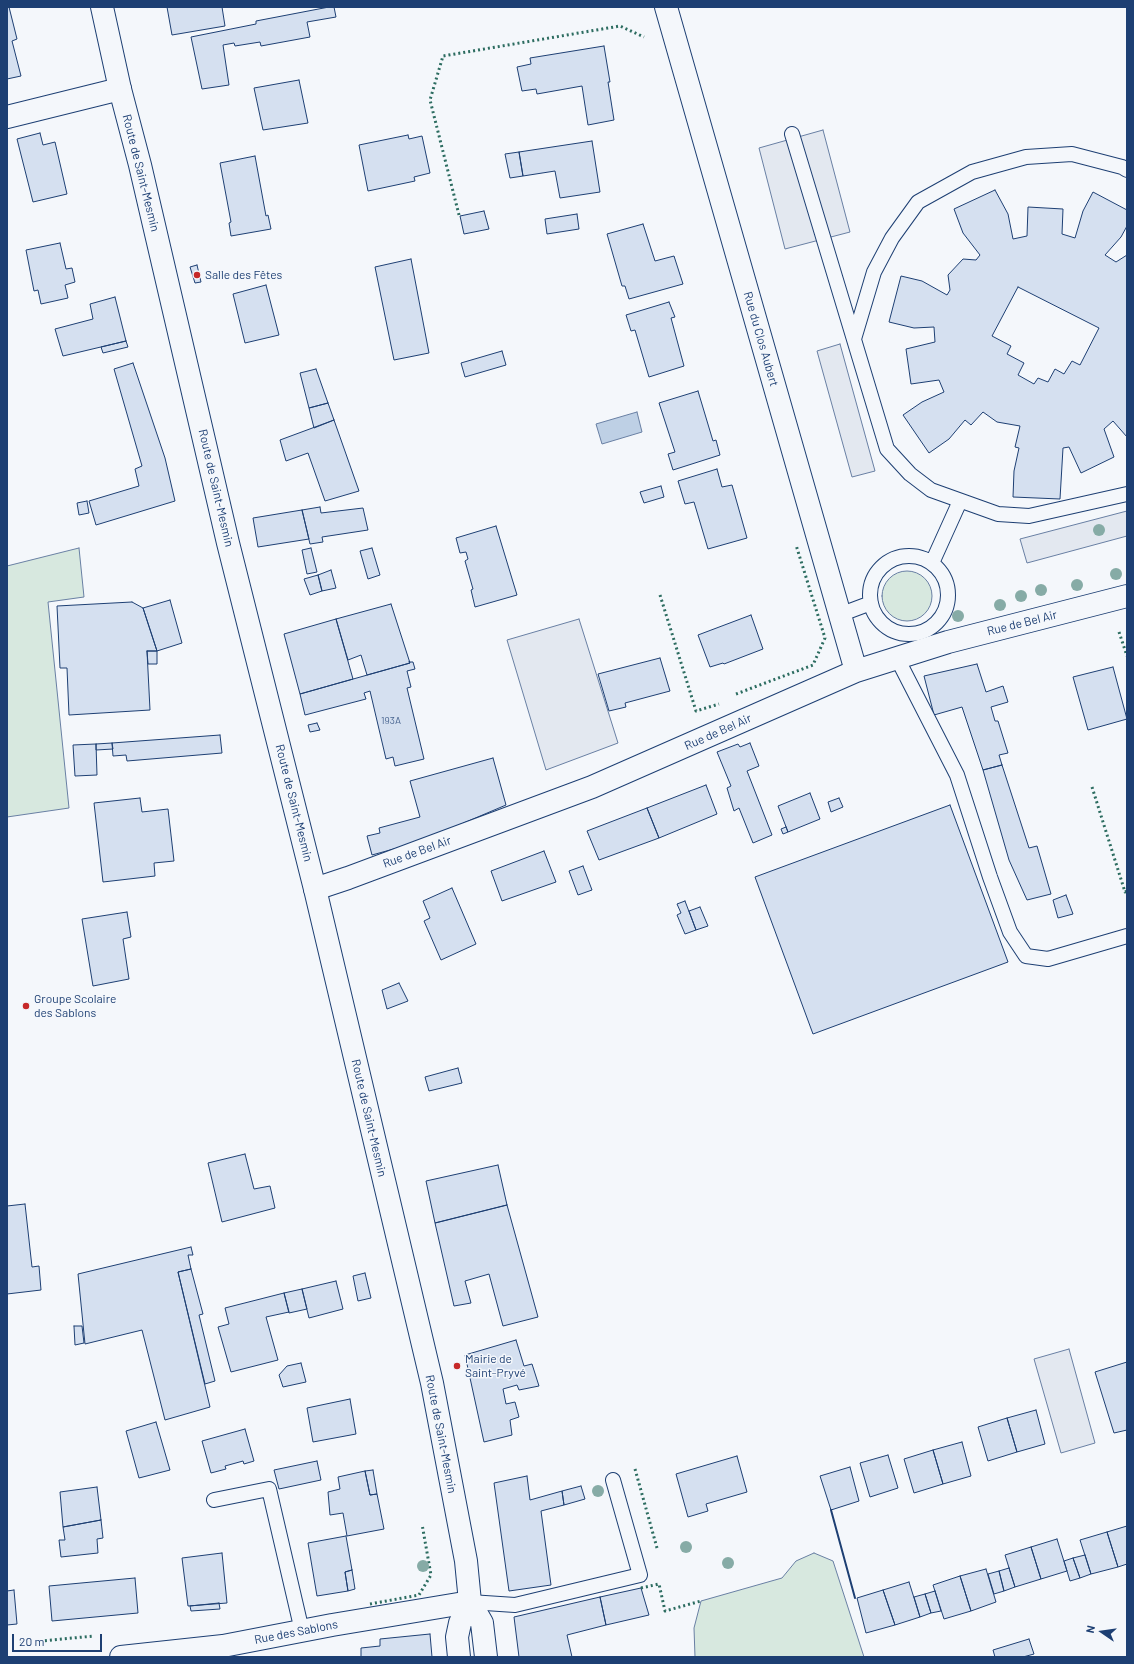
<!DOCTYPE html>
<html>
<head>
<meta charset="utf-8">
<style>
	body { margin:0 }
	#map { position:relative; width:1134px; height:1664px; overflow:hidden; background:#f4f7fb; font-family:Barlow,sans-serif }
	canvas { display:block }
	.frame { position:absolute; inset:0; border:8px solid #1d3f73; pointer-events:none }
	.north { position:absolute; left:1082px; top:1612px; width:40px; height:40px; -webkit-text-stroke:3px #f4f7fb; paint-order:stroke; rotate:283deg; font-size:11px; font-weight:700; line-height:16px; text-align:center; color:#1d3f73 }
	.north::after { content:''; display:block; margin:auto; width:14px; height:18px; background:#1d3f73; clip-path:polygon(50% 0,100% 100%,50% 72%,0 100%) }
	.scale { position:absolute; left:12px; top:1634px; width:90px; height:18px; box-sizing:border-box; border:2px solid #1d3f73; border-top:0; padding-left:5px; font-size:12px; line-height:14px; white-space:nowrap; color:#1d3f73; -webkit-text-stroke:3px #f4f7fb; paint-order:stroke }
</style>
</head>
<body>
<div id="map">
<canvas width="1134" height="1664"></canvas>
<div class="frame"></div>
<div class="north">N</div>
<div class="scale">20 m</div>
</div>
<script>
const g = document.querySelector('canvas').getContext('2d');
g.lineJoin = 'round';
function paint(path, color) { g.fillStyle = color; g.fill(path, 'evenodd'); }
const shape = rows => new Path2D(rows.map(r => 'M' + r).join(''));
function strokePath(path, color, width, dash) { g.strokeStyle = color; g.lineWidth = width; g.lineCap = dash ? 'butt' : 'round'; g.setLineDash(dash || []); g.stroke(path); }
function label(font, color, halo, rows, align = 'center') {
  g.font = font + ' Barlow,sans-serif'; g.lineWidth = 3; g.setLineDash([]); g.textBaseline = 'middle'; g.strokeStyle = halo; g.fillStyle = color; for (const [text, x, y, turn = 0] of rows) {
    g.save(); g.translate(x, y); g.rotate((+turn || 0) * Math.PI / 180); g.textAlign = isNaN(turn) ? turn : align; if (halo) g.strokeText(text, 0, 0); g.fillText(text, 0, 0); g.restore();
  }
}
const green = shape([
	[79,548,84,597,48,602,69,808,7,817,7,566,79,548],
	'882 596a25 25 0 1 1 50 0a25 25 0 1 1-50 0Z',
	[814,1553,833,1561,864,1657,695,1657,694,1628,701,1601,782,1578,796,1561,814,1553]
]);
paint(green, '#d7e8df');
strokePath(green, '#687fa3', 1);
const parking = shape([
	[823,130,850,232,785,249,759,148,823,130],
	[840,344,875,471,852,477,817,351,840,344],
	[1127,511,1127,536,1027,563,1020,539,1127,511],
	[579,619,618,743,546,770,507,640,579,619],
	[1069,1349,1095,1443,1061,1453,1034,1359,1069,1349]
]);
paint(parking, '#e3e8f0');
strokePath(parking, '#687fa3', 1);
const water = shape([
	[637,412,642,432,602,444,596,424,637,412]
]);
paint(water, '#bed0e5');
strokePath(water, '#687fa3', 1);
const building = shape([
	[7,7,9,7,17,39,12,41,21,76,7,79,7,7],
	[167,7,222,7,225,26,172,35,167,7],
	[329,7,334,7,336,17,307,22,310,37,261,46,260,42,235,46,234,43,223,45,229,85,202,89,191,37,256,24,256,21,329,7],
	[604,46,610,82,608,82,614,120,588,125,582,86,537,94,536,89,522,91,517,67,531,64,530,58,604,46],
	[299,80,308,123,263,130,254,88,299,80],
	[40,133,43,145,55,142,67,194,33,202,17,139,40,133],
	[408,135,409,139,422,136,430,173,414,177,415,181,368,191,359,145,408,135],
	[592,141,600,192,560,198,555,171,523,176,519,152,592,141],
	[519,152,523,176,510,178,505,154,519,152],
	[255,156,266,216,268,215,271,229,231,236,229,223,231,222,220,163,255,156],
	[995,190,1008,214,1013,239,1027,236,1028,207,1063,209,1062,234,1075,238,1083,211,1093,192,1127,210,1127,226,1121,237,1105,255,1116,262,1127,255,1127,437,1113,421,1104,429,1114,457,1081,473,1069,447,1063,448,1060,499,1013,497,1014,471,1019,448,1015,447,1020,426,997,422,983,412,971,425,965,420,949,439,929,453,903,415,922,402,944,392,939,380,911,384,906,349,935,342,934,327,914,328,889,322,901,276,922,281,947,295,950,290,948,275,963,259,976,260,980,255,963,233,954,209,995,190],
	[1018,287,1099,328,1080,365,1072,361,1064,374,1055,369,1048,382,1038,378,1034,384,1018,375,1024,363,1007,354,1011,346,992,336,1018,287],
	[484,211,489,229,464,234,460,216,484,211],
	[577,214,579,229,547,234,545,219,577,214],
	[643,224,655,261,674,256,683,284,629,299,625,286,622,286,607,234,643,224],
	[60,243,66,269,72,268,75,282,65,285,68,298,41,304,38,290,34,291,26,250,60,243],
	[411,259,429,353,394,360,375,267,411,259],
	[197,265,201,282,195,283,190,267,197,265],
	[266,285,279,335,245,343,233,294,266,285],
	[115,297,126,341,63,356,55,329,93,319,90,304,115,297],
	[669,302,675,317,671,318,684,366,649,377,635,330,631,331,626,315,669,302],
	[126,341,128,347,103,353,101,347,126,341],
	[502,351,506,365,465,377,461,363,502,351],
	[133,363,165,458,175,501,96,525,89,501,139,486,135,469,142,466,114,369,133,363],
	[316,369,328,403,309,408,300,373,316,369],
	[698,391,713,441,716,440,720,455,673,470,668,454,675,452,659,403,698,391],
	[328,403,334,420,314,428,309,408,328,403],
	[334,420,359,491,325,501,308,453,286,461,280,440,334,420],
	[717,469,722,487,732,485,747,538,708,549,694,502,685,504,678,481,717,469],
	[661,486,664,497,644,503,640,492,661,486],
	[87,501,89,513,79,515,77,503,87,501],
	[320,507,321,513,363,508,368,530,322,537,323,542,310,544,302,510,320,507],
	[302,510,309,539,258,547,253,518,302,510],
	[496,526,517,595,475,607,471,590,473,589,465,561,468,559,466,552,460,553,456,538,496,526],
	[311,548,317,572,307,574,302,550,311,548],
	[372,548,380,575,368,579,360,551,372,548],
	[331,570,336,588,322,591,318,575,331,570],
	[318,575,322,591,310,595,304,579,318,575],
	[170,600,182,643,157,651,143,608,170,600],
	[132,602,143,608,157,651,147,651,150,710,69,715,67,668,60,668,57,606,132,602],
	[391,604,410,663,367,675,361,655,348,660,336,619,391,604],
	[751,615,763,649,724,664,723,663,710,667,698,635,751,615],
	[336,619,353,679,300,694,284,634,336,619],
	[147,651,157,651,157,664,148,664,147,651],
	[660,658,670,691,625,703,626,707,609,711,598,674,660,658],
	[409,662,413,662,415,669,407,671,411,687,407,688,424,759,395,766,393,757,386,759,370,691,364,693,366,699,305,715,300,694,410,663,409,662],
	[977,664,986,692,1003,686,1008,702,991,707,995,721,998,721,1008,753,999,755,1002,765,983,770,962,707,934,715,924,676,977,664],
	[1113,667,1127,719,1088,730,1073,677,1113,667],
	[317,723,320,730,310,732,308,725,317,723],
	[220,735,222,753,127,761,126,755,113,756,112,743,220,735],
	[112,743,113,749,96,750,96,744,112,743],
	[750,743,759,766,747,771,772,835,753,843,739,808,734,811,727,788,731,786,717,752,738,744,740,747,750,743],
	[96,744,97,775,75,776,73,745,96,744],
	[493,758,506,805,419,842,372,855,367,836,380,833,379,828,420,817,410,781,493,758],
	[1002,765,1029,848,1037,846,1051,894,1027,900,1009,860,983,770,1002,765],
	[706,785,717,814,659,838,647,808,706,785],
	[810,793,820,819,788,832,778,806,810,793],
	[140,798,142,812,168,809,174,861,154,863,155,876,103,882,94,803,140,798],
	[839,798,843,807,831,812,828,802,839,798],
	[950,805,1008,962,813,1034,755,877,950,805],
	[647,808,659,838,599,860,587,831,647,808],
	[786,827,788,832,783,834,781,829,786,827],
	[544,851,556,882,502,901,491,871,544,851],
	[583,866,592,890,578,895,569,871,583,866],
	[452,888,476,944,441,960,424,921,430,918,423,901,452,888],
	[1066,895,1073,914,1058,918,1053,900,1066,895],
	[685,901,696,930,685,934,677,915,681,913,677,904,685,901],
	[700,907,708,926,696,930,689,911,700,907],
	[127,912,131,937,123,939,129,979,93,986,82,919,127,912],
	[399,983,408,1001,387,1009,382,990,399,983],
	[458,1068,462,1083,429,1091,425,1077,458,1068],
	[245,1154,254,1189,270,1186,275,1208,222,1222,208,1163,245,1154],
	[498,1165,507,1205,435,1223,426,1181,498,1165],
	[25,1204,32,1267,39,1266,41,1290,7,1294,7,1206,25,1204],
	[507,1205,538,1317,503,1326,489,1274,465,1281,471,1303,454,1306,435,1223,507,1205],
	[191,1247,193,1255,188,1255,191,1269,178,1272,210,1407,165,1420,142,1330,85,1344,78,1274,191,1247],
	[191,1269,203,1314,199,1315,215,1381,205,1384,178,1272,191,1269],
	[365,1273,371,1298,358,1301,353,1276,365,1273],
	[336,1281,343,1309,309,1318,302,1289,336,1281],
	[302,1289,307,1309,289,1313,284,1293,302,1289],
	[284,1293,289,1312,266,1317,278,1360,231,1372,218,1327,229,1324,225,1308,284,1293],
	[74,1326,82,1326,84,1343,75,1345,74,1326],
	[516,1340,524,1366,532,1364,539,1386,519,1390,517,1385,503,1389,506,1404,515,1402,519,1417,510,1420,512,1435,484,1442,465,1355,516,1340],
	[1127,1362,1127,1430,1114,1433,1095,1372,1127,1362],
	[301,1363,306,1382,283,1387,279,1375,287,1366,301,1363],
	[350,1399,356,1434,313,1442,307,1408,350,1399],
	[1036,1410,1045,1444,1017,1452,1007,1418,1036,1410],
	[1007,1418,1017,1452,988,1461,978,1427,1007,1418],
	[156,1422,170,1470,139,1478,126,1431,156,1422],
	[245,1429,254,1461,244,1464,243,1461,225,1466,226,1469,211,1473,202,1441,245,1429],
	[962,1442,971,1476,943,1484,933,1450,962,1442],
	[933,1450,943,1484,914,1493,904,1459,933,1450],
	[888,1455,898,1488,870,1497,860,1463,888,1455],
	[737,1456,747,1492,706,1504,708,1511,688,1517,676,1474,737,1456],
	[317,1461,321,1480,279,1489,274,1470,317,1461],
	[850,1467,859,1501,831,1510,820,1476,850,1467],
	[373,1470,377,1494,370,1495,365,1471,373,1470],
	[365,1471,370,1495,377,1494,384,1529,347,1536,343,1513,330,1515,328,1492,340,1489,338,1477,365,1471],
	[527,1476,530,1500,562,1491,564,1505,541,1511,551,1585,509,1591,494,1483,527,1476],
	[581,1486,585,1499,564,1505,562,1491,581,1486],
	[97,1487,101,1520,63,1527,60,1492,97,1487],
	[101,1520,103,1538,97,1539,98,1553,61,1557,59,1540,65,1540,63,1527,101,1520],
	[1127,1526,1127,1564,1118,1567,1107,1532,1127,1526],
	[1107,1532,1118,1567,1091,1574,1080,1540,1107,1532],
	[346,1536,352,1570,345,1572,348,1591,317,1596,308,1543,346,1536],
	[1057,1539,1067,1571,1041,1579,1031,1547,1057,1539],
	[1031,1547,1041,1579,1015,1587,1005,1555,1031,1547],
	[222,1553,227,1603,188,1606,182,1558,222,1553],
	[1085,1555,1091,1574,1080,1578,1073,1558,1085,1555],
	[1073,1558,1080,1578,1070,1581,1064,1561,1073,1558],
	[1009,1568,1015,1587,1004,1591,999,1571,1009,1568],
	[986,1569,996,1602,971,1611,960,1576,986,1569],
	[352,1570,355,1589,348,1591,345,1572,352,1570],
	[999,1571,1004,1591,994,1594,988,1574,999,1571],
	[960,1576,971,1611,944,1619,933,1585,960,1576],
	[135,1578,138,1613,52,1621,49,1586,135,1578],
	[909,1582,920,1617,895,1625,883,1590,909,1582],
	[641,1588,649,1615,606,1625,600,1597,641,1588],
	[14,1590,17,1624,7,1625,7,1591,14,1590],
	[883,1590,895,1625,866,1633,857,1598,883,1590],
	[935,1591,941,1611,931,1613,925,1594,935,1591],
	[925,1594,931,1613,920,1617,914,1597,925,1594],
	[600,1597,606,1625,567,1635,572,1657,519,1657,514,1617,600,1597],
	[219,1603,220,1609,191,1611,190,1606,219,1603],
	[430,1634,432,1657,361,1657,361,1648,380,1646,380,1639,430,1634],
	[1029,1639,1034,1654,1023,1657,995,1657,993,1650,1029,1639]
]);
paint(building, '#d5e0f0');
strokePath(building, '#1d3f73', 1);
const lane = shape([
	[792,134,887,449,910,474,931,490,998,514,1029,516,1127,494],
	[854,339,874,272,892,238,918,202,972,172,1026,157,1072,154,1122,167,1127,170],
	'870 595a39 39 0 1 1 78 0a39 39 0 1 1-78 0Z',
	[932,563,960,501],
	[839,615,871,603],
	[897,658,957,775,990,877,1010,932,1026,956,1048,959,1127,936],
	[214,1500,269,1489,302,1631],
	[470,1602,515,1605,640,1575,613,1480]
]);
const street = shape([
	[666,7,856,671],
	[7,117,120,89],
	[315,889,348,878,592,787,856,671,948,642,1127,596],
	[121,1657,223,1646,332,1625,470,1602]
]);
const secondary = shape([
	[102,7,120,89,140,165,228,543,315,889,432,1383,466,1561,470,1602,482,1623,486,1657],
	[459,1657,457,1637,460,1623,470,1602]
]);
strokePath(lane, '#1d3f73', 16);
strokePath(street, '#1d3f73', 24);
strokePath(secondary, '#1d3f73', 24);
strokePath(lane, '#f4f7fb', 14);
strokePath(street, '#f4f7fb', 22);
strokePath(secondary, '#f4f7fb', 22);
strokePath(shape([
	[459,215,430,100,443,56,620,26,644,37],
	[660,595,696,711,719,704],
	[1119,632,1127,656],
	[736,694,813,665,825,638,796,545],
	[1092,787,1125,892,1127,891],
	[635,1469,657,1548],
	[641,1588,659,1584,665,1611,701,1601],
	[370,1604,419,1595,431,1575,422,1524],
	[20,1643,94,1636]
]), '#2c6c60', 3, [2, 3]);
strokePath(shape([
	[831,1510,855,1598]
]), '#1d3f73', 2);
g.fillStyle = '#86aba6';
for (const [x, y] of [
	[1099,530],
	[1116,574],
	[1077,585],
	[1041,590],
	[1021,596],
	[1000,605],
	[958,616],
	[598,1491],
	[686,1547],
	[728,1563],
	[423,1566]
]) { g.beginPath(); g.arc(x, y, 6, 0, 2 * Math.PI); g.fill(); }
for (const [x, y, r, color] of [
	[197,275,4,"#c62828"],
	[26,1006,4,"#c62828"],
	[457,1366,4,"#c62828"]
]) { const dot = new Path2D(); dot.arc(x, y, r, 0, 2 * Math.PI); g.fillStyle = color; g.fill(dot); strokePath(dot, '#f4f7fb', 1.5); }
label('10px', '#4b6792', null, [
	["193A",391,721]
]);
label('12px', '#1d3f73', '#f4f7fb', [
	["Route de Saint-Mesmin",141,173,76],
	["Rue du Clos Aubert",761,339,74],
	["Route de Saint-Mesmin",216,488,77],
	["Rue de Bel Air",1022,623,-14],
	["Rue de Bel Air",718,732,-24],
	["Route de Saint-Mesmin",294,803,76],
	["Rue de Bel Air",417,852,-20],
	["Route de Saint-Mesmin",369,1118,77],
	["Route de Saint-Mesmin",441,1434,79],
	["Rue des Sablons",296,1632,-11]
]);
label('12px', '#1d3f73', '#f4f7fb', [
	["Salle des Fêtes",205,275],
	["Groupe Scolaire",34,999],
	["des Sablons",34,1013],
	["Mairie de",465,1359],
	["Saint-Pryvé",465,1373]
], 'left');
</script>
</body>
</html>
